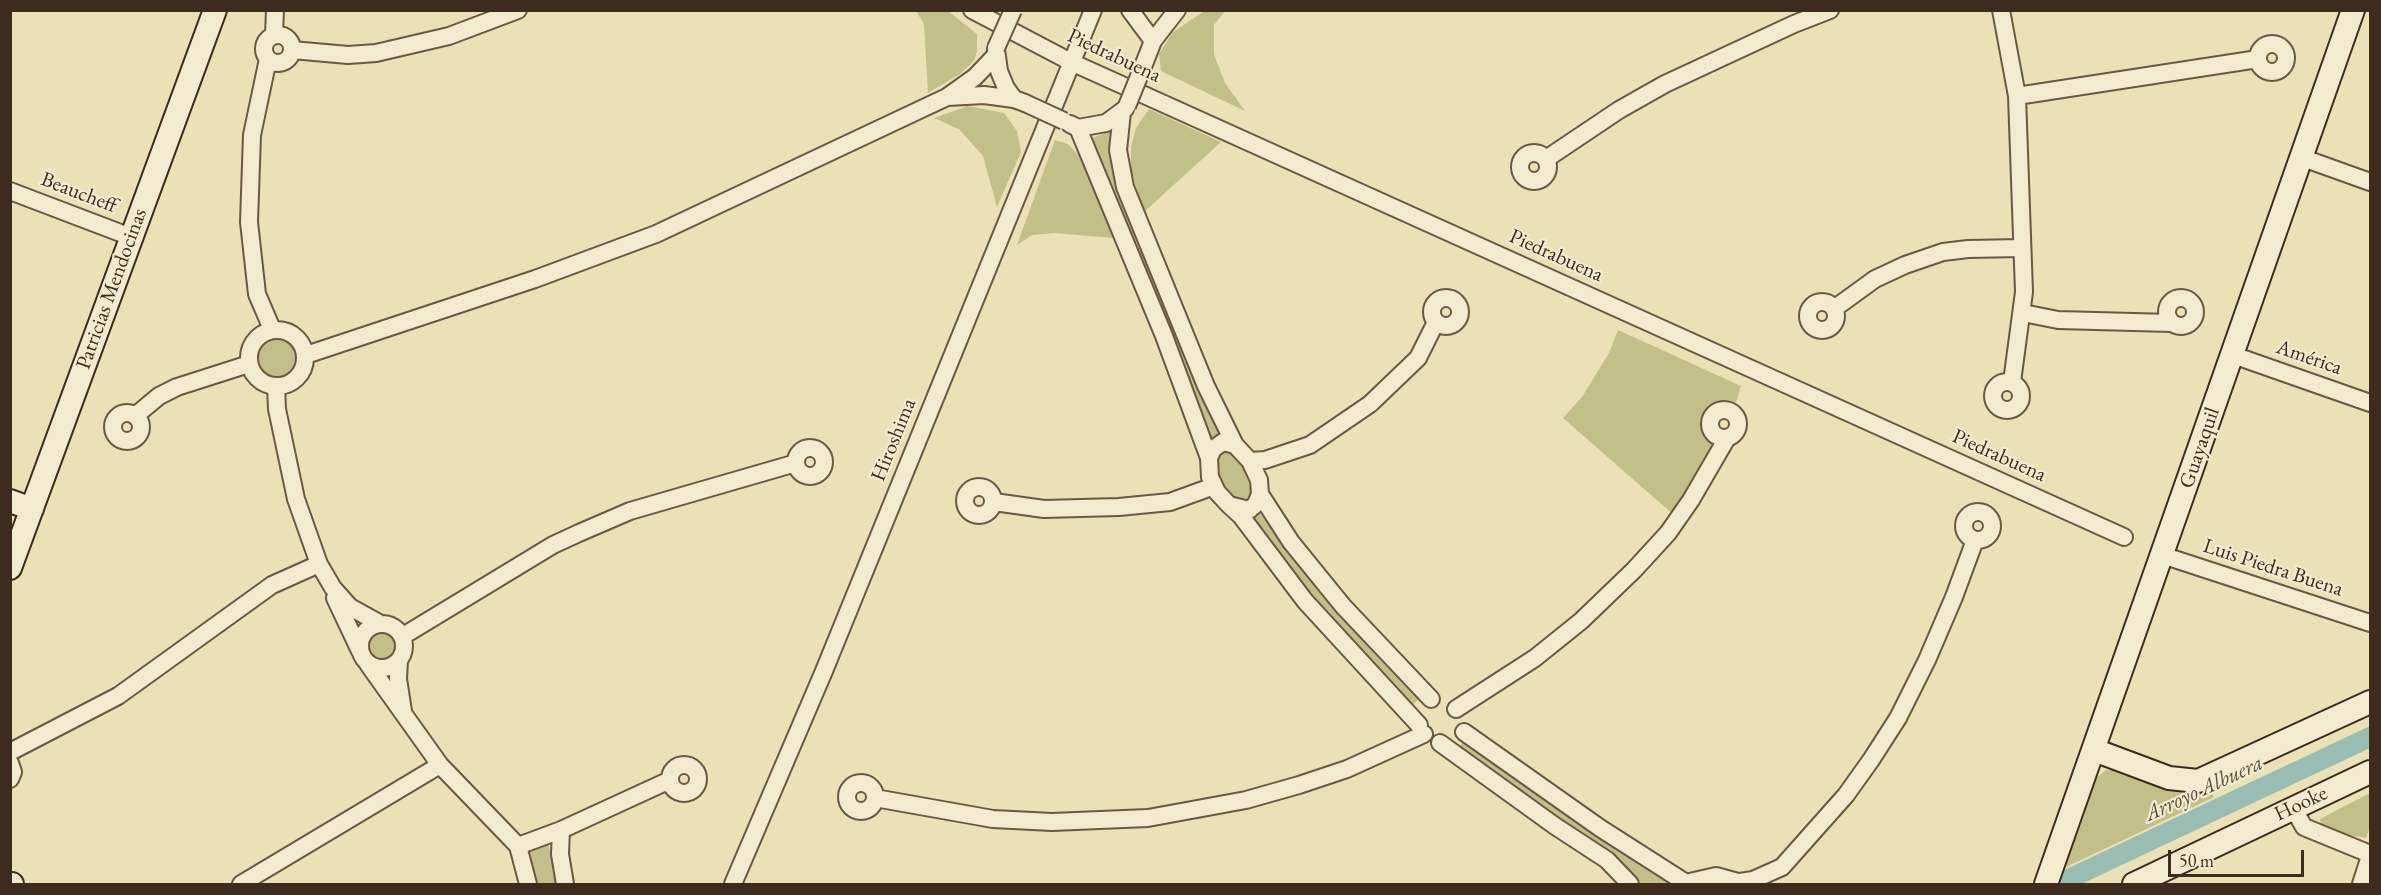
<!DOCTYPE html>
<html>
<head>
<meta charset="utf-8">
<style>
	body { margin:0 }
	#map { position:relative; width:2381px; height:895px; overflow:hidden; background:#ebe0b6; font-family:"EB Garamond",serif }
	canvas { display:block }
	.frame { position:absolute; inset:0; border:12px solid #3f2b1d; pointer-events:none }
	.scale { position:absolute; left:2168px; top:850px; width:136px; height:27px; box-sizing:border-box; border:3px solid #3f2b1d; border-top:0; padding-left:8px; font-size:18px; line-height:21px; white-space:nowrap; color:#3f2b1d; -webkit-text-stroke:4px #f2ebd0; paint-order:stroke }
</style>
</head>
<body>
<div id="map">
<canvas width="2381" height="895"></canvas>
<div class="frame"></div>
<div class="scale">50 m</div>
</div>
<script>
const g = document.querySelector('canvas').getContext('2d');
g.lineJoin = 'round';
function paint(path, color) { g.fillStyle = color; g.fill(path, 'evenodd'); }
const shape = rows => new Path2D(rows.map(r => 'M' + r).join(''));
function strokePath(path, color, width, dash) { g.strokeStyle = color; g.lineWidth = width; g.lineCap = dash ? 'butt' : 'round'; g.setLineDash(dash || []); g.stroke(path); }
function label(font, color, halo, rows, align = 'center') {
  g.font = font + ' "EB Garamond",serif'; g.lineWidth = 4.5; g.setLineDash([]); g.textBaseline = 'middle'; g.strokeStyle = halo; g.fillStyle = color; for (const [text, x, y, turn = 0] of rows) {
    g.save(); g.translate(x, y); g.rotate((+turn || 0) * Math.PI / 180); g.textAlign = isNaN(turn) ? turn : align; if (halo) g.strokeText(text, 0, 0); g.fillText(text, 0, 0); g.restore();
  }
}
paint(shape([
	[916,11,948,11,977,34,977,51,974,61,960,74,928,93,924,24],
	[1204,11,1225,11,1214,25,1214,54,1225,83,1245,111,1161,71,1159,54,1172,33],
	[968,106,1004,113,1017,131,1021,152,997,207,983,156,959,129,934,118],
	[1149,109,1221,142,1144,212,1131,171,1131,147,1136,128],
	[1112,130,1224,436,1211,441,1115,191,1090,139],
	[1055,140,1068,144,1083,160,1114,238,1054,233,1032,235,1017,245],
	[1618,330,1741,386,1736,402,1728,400,1714,402,1704,415,1701,423,1711,444,1711,454,1675,516,1563,418,1582,397,1609,353],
	'257 357a21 21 0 1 1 42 0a21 21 0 1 1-42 0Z',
	[1232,452,1250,475,1253,493,1249,501,1236,502,1218,481,1216,460,1224,453],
	[1257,510,1326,600,1419,699,1412,705,1320,605,1249,514],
	'368 645a15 15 0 1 1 30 0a15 15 0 1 1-30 0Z',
	[1464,741,1598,836,1673,884,1640,884,1626,865,1458,748],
	[2106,770,2119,771,2177,790,2209,789,2214,797,2062,869,2096,778],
	[2370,793,2370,827,2366,838,2322,830,2320,819],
	[544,843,549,846,558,884,534,884,530,851]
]), '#c0c088');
strokePath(shape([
	[2058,884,2370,737]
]), '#99bdb2', 20);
const street = shape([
	[972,10,1071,62,2124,537],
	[1130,10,1153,41,1144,64],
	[2001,10,2017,96,2024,292,2012,382],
	'264 49a14 14 0 1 1 28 0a14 14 0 1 1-28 0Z',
	[274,35,275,10],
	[1153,41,1177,10],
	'2258 58a14 14 0 1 1 28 0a14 14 0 1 1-28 0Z',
	[996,49,999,71,1006,88,1014,99,1025,103],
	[292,50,348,55,376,53,449,36,518,10],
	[268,59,252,135,249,222,257,294,272,329],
	[2017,96,2258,59],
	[947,97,984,95,1014,99],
	[1122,112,1118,150,1125,187,1206,386,1235,445],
	[1070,124,1078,128,1106,123,1125,109],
	[1078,128,1164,336,1209,458],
	'1520 167a14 14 0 1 1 28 0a14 14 0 1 1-28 0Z',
	[2303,158,2370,182],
	[1546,159,1619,110,1665,84,1794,24,1830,10],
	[10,191,131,237],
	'1432 312a14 14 0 1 1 28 0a14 14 0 1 1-28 0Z',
	'2167 312a14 14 0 1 1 28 0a14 14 0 1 1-28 0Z',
	'1808 316a14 14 0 1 1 28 0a14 14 0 1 1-28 0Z',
	[1835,308,1875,279,1905,265,1943,252,1968,249,2022,248],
	[2023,313,2058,320,2171,323],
	'249 358a28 28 0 1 1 56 0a28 28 0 1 1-56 0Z',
	[306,355,535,279,656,234,947,97,975,77,995,56],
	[2233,355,2370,403],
	'1993 396a14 14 0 1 1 28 0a14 14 0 1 1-28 0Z',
	[276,386,277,409,296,499,319,564,333,588,350,607,379,623],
	'1710 424a14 14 0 1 1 28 0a14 14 0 1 1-28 0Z',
	'113 427a14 14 0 1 1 28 0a14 14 0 1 1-28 0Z',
	[135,416,159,396,177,387,249,364],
	[1223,442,1235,445,1250,461,1259,480,1260,494,1256,504,1249,510,1229,505,1217,492,1210,477,1209,458,1213,449,1223,442],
	'796 462a14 14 0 1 1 28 0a14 14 0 1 1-28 0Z',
	[1250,461,1265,460,1310,445,1370,404,1418,358,1436,322],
	'965 501a14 14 0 1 1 28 0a14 14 0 1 1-28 0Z',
	[1260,494,1291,542,1343,606,1431,699],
	[994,502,1044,509,1119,507,1170,502,1214,486],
	[1229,505,1241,516,1305,601,1419,725],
	'1964 526a14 14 0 1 1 28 0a14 14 0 1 1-28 0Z',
	[2162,555,2370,623],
	[335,598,360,651],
	'360 646a22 22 0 1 1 44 0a22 22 0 1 1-44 0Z',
	[403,636,553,545,579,533,630,511,796,463],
	[399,660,398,679,403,711],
	[368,664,440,765,518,846,561,830,560,854,565,884],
	[1456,709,1535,658,1581,621,1634,570,1668,533,1691,500,1727,438],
	[1464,732,1600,828,1686,883],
	[1440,743,1555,826,1607,860,1630,884],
	[10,752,118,696,272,585,319,564],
	[10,763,13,772,10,779],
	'670 779a14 14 0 1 1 28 0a14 14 0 1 1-28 0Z',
	'847 797a14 14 0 1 1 28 0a14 14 0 1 1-28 0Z',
	[875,798,993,819,1052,822,1148,818,1246,800,1299,785,1347,769,1424,734],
	[2293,808,2304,827,2370,854],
	[561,830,670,780],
	[518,846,528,884],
	[1740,882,1753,880,1782,867,1846,795,1871,760,1898,718,1927,660,1954,597,1975,540],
	[241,884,440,765],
	[733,884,824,671,1093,10],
	[1681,884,1716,876,1745,884],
	[2361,884,2370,856]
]);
const secondary = shape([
	[10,501,32,509],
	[10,568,215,10],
	[2094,750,2169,778,2198,781,2370,702],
	[10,884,12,884],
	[2046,884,2353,10],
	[2134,884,2370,772]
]);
strokePath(street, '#6a5843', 20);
strokePath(secondary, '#3f2b1d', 26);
strokePath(street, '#f2ebd0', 16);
strokePath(secondary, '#f2ebd0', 22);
const streetBridge = shape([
	[996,48,1013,10],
	[1025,103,1064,121],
	[1127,106,1144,64]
]);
strokePath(streetBridge, '#6a5843', 20, []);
strokePath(streetBridge, '#f2ebd0', 16);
label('21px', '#3f2b1d', '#f2ebd0', [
	["Piedrabuena",1114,56,25],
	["Beaucheff",79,193,21],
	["Piedrabuena",1556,256,24],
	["Patricias Mendocinas",112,289,-70],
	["América",2309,358,19],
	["Hiroshima",894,440,-68],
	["Guayaquil",2200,448,-71],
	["Piedrabuena",1999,456,24],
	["Luis Piedra Buena",2273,568,18],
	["Hooke",2301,804,-25]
]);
label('italic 22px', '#565042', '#f2ebd0', [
	["Arroyo Albuera",2204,789,-25]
]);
</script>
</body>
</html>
